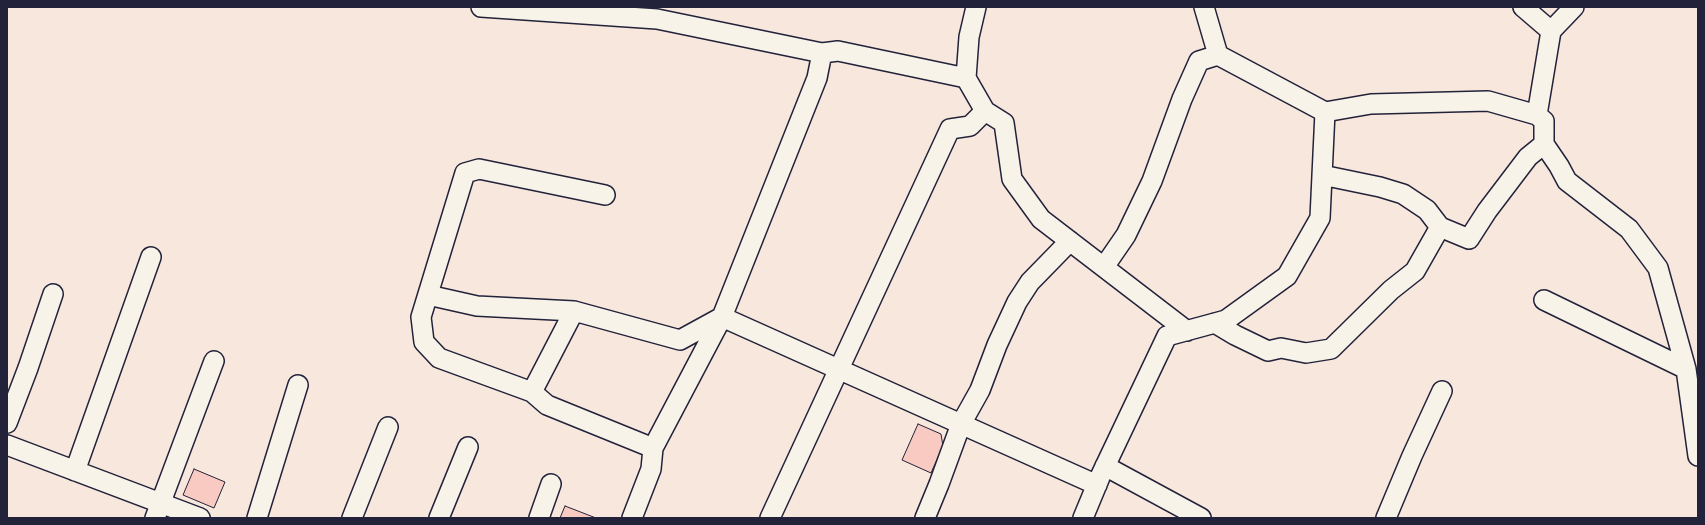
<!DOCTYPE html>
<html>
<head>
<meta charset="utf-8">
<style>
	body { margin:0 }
	#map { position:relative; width:1705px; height:525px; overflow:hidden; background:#f8e7dc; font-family:"Shantell Sans",sans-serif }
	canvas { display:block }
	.frame { position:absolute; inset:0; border:8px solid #22223b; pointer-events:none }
</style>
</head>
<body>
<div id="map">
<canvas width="1705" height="525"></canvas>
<div class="frame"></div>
</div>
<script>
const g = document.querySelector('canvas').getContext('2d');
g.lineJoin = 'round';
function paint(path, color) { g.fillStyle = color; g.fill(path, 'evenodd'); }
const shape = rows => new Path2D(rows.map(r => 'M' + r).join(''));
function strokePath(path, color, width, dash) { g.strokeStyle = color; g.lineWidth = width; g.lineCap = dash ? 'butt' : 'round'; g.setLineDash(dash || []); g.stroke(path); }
const building = shape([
	[918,424,941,434,943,446,931,473,902,460,918,424],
	[194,469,225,482,214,508,183,495,194,469],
	[565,506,596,518,560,518,565,506]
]);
paint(building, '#f9cac1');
strokePath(building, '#22223b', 1);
const street = shape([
	[481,7,657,19,822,53,838,51,966,78],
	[976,7,969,37,966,78,985,111,1004,123,1012,179,1041,219,1187,331],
	[1204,7,1218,55],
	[1523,7,1551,31,1537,115],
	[1551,31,1574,7],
	[1322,175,1380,187,1403,194,1427,210,1440,227],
	[1104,267,1126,235,1152,181,1182,99,1199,61,1218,55,1325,112],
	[428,295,477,306,574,311,680,340,722,317,1097,485],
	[1544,300,1686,369],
	[574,311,532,392,547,405,653,448],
	[1215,323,1235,335,1268,351,1281,348,1306,353,1331,349,1391,290,1415,271,1440,227,1469,239,1487,211,1528,157,1544,144],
	[532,392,439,358,424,342,421,317,465,173,479,169,605,195],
	[7,423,28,368,53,294],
	[7,445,200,518],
	[1105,466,1201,518],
	[75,471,151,257],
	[155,518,214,361],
	[257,518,298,385],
	[352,518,388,427],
	[439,518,468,447],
	[539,518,551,484],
	[632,518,651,469,653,448,722,317,817,78,822,53],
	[770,518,950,129,970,126,985,111],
	[925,518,939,484,961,424,980,390,997,345,1017,302,1030,282,1070,241],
	[1083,518,1100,477,1167,336,1226,320,1287,276,1320,218,1325,112,1371,104,1488,101,1537,115,1544,121,1544,144,1559,166,1567,181,1629,229,1658,268,1686,369,1698,456],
	[1386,518,1412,456,1442,391]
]);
strokePath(street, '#22223b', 22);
strokePath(street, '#f7f3e8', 19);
</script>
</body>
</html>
